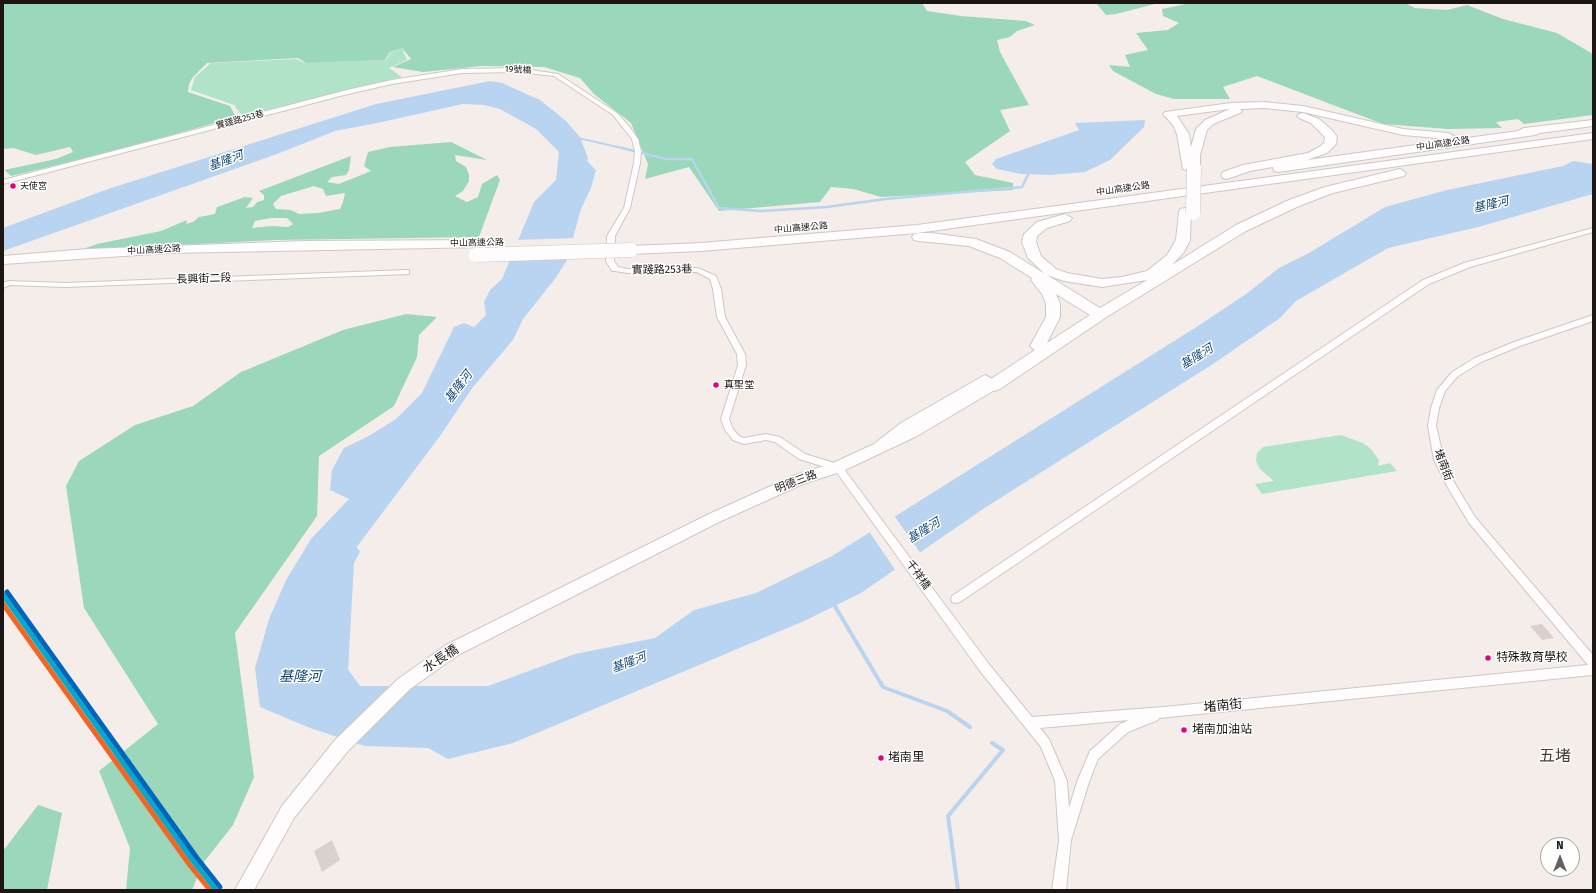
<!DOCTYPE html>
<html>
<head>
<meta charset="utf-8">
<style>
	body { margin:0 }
	#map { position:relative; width:1596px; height:893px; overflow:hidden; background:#f5ede9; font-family:"Fira Sans",sans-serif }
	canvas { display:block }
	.frame { position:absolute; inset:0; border:4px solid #1b1613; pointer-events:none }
	.north { position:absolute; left:1540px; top:837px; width:40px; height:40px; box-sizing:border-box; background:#fff; border:1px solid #a4a2a1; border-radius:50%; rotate:0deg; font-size:11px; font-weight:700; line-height:16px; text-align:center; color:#1b1613 }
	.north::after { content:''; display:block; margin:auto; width:14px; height:18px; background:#67615e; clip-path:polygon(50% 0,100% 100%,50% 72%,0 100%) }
</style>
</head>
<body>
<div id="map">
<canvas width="1596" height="893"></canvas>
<div class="frame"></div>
<div class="north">N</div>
</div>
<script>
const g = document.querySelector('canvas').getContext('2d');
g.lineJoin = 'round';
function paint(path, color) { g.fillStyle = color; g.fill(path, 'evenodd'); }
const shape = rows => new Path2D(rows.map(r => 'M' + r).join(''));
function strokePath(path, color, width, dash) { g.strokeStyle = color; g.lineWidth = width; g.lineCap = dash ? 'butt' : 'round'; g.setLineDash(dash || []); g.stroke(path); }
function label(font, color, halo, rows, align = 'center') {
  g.font = font + ' "Fira Sans","Noto Sans TC",sans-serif'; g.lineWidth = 3; g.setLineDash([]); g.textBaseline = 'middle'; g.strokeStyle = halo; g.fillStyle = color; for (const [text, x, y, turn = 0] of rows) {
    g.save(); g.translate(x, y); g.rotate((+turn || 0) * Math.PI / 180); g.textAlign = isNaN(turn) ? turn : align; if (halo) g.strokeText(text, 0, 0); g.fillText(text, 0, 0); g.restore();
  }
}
paint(shape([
	[402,48,407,60,389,68,402,77,242,116,234,105,191,90,195,77,211,63,296,59,305,63,386,60,391,52],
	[1341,435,1363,443,1371,449,1379,460,1378,466,1390,463,1397,471,1262,494,1255,484,1274,481,1260,469,1256,461,1257,453,1263,447]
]), '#b1e3c9');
paint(shape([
	[3,3,922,3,927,11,961,16,1026,21,1035,25,1017,31,1010,37,997,40,1000,52,1029,105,1000,110,1010,131,965,162,975,175,1013,183,1013,190,881,197,853,189,831,187,820,202,719,211,689,167,645,179,648,164,631,123,594,94,580,78,544,67,482,66,423,72,393,67,411,59,402,48,390,52,385,60,306,63,298,58,207,63,193,77,189,84,188,92,230,106,236,117,107,153,11,176,4,170,56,159,73,152,70,147,36,155,13,148,3,149],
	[1096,3,1159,3,1116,14,1106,15],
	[1185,3,1405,3,1415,8,1447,10,1467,5,1503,19,1557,33,1593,54,1593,115,1524,124,1518,119,1496,122,1502,128,1448,129,1383,124,1257,76,1223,87,1230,99,1174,99,1156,94,1113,71,1109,65,1130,67,1125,55,1148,50,1136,33,1168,30,1179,23,1163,16,1162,9,1186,4],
	[451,142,487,160,455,155,456,161,466,167,469,175,469,181,463,191,455,196,467,202,478,197,482,184,497,175,500,180,479,237,276,240,80,250,97,244,161,231,187,220,186,224,193,222,199,217,215,214,217,207,245,197,253,198,246,208,253,207,257,202,264,200,264,195,259,191,351,156,349,170,346,175,332,177,327,182,339,184,371,171,364,166,368,152,390,147],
	[314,186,323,189,326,196,345,193,343,202,340,209,318,213,299,214,291,210,276,209,273,204,281,196],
	[271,218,287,218,293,224,288,227,272,226,252,228,255,221],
	[406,314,437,317,419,335,417,357,394,406,319,456,317,516,235,633,254,777,233,825,204,862,192,890,126,890,130,848,99,771,158,724,84,608,66,486,79,461,135,425,193,406,241,372,343,330],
	[38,805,62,813,47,890,3,890,3,851]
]), '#9bd8bb');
paint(shape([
	[490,81,502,83,540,100,566,121,580,137,588,158,587,161,596,170,591,188,581,209,567,260,554,280,523,319,513,340,473,387,440,436,344,564,330,644,360,686,488,686,575,654,655,638,694,610,756,593,832,556,1198,326,1246,294,1279,268,1309,253,1385,207,1447,190,1563,166,1573,161,1593,164,1593,194,1478,227,1388,248,1296,301,1280,318,1213,364,986,507,861,593,804,621,513,743,448,759,428,748,365,746,310,728,260,707,255,668,269,619,286,580,311,539,349,499,330,490,332,470,344,448,367,437,396,419,422,393,454,327,464,323,474,327,486,315,484,302,490,290,502,279,534,202,556,180,559,152,536,129,500,109,484,105,463,104,382,122,335,131,277,154,3,251,3,228,108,189,376,104],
	[1145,120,1144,127,1110,160,1085,172,1050,175,1021,174,997,169,992,164,996,159,1079,130,1075,123]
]), '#b8d4f1');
paint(shape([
	[575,238,570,258,508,260,517,240],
	[893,514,921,554,896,571,868,530]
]), '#f5ede9');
strokePath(shape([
	[578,138,626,149]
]), '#b8d4f1', 2);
strokePath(shape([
	[622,148,666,159,692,159,719,208,761,211,827,207,885,199,1022,187,1028,175]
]), '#b8d4f1', 2.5);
strokePath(shape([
	[833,603,883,687,947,711,970,727],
	[958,890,948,816,1003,750,992,743]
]), '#b8d4f1', 4);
paint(shape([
	[349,543,356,546,360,552,354,563,348,671,351,677,347,685,339,688,328,684,324,676,332,563,342,546,349,543]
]), '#b8d4f1');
paint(shape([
	[1542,624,1554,638,1542,640,1530,626],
	[332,840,340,860,322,872,314,851]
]), '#d8d1ce');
const street = shape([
	[518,68,558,74,617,113,628,125,638,139,641,151,640,163,630,208,615,236,614,261,618,267,628,269,698,268,716,276,721,289,725,317,745,354,746,365,729,419,733,429,739,436,744,438,766,434,780,437,805,454,841,465,988,663,1032,717,1164,707,1588,665,1469,523,1447,486,1434,460,1428,426,1431,408,1437,390,1452,372,1475,358,1514,342,1593,315,1593,321,1520,346,1481,362,1458,376,1445,391,1439,408,1436,426,1444,460,1454,482,1475,517,1593,655,1593,675,1159,718,1158,720,1128,732,1098,759,1089,782,1071,840,1066,890,1052,890,1059,841,1055,781,1041,747,980,671,835,470,799,459,775,442,766,440,744,444,741,443,733,440,725,430,721,419,738,365,737,354,717,317,713,289,710,279,697,272,628,273,615,271,612,271,606,261,607,236,624,208,634,163,635,151,632,139,613,115,554,76,518,72,462,73,392,84,348,94,3,184,3,180,347,90,392,80,462,69,518,68],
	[1129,720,1120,724,1090,751,1077,782,1069,808,1067,781,1049,739,1040,728,1129,720],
	[1593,228,1593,232,1470,267,1429,284,960,602,956,603,952,602,951,599,952,596,1423,280,1464,263,1593,228],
	[406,270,409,270,409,274,65,287,10,285,3,288,3,283,9,281,65,283,406,270]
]);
const secondary = shape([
	[985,375,998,382,1000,385,998,388,917,436,843,471,803,484,719,522,458,655,410,689,347,752,294,818,254,890,235,890,282,806,335,740,398,679,446,645,709,514,793,476,833,463,874,444,901,423,985,375]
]);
const highway = shape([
	[1264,102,1303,106,1403,129,1448,133,1454,136,1448,139,1403,135,1303,112,1264,108,1240,109,1242,111,1240,113,1213,124,1207,130,1200,155,1200,168,1198,171,1194,172,1183,169,1177,134,1173,125,1163,114,1165,112,1231,103,1264,102],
	[1230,109,1205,120,1196,129,1191,147,1189,134,1177,116,1230,109],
	[1303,113,1319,119,1332,130,1337,137,1336,144,1327,153,1307,160,1518,131,1524,128,1593,120,1593,126,1540,133,1535,135,1278,172,1274,171,1273,167,1250,171,1227,179,1223,178,1221,175,1223,172,1243,165,1308,153,1319,147,1324,143,1325,137,1311,123,1299,118,1297,116,1299,114,1303,113],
	[1593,133,1593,139,917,233,701,251,631,254,626,253,624,250,626,247,631,246,701,243,917,225,1593,133],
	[1400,169,1406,173,1404,176,1333,193,1299,206,1246,231,1105,318,1000,389,994,391,988,389,986,385,988,381,1035,350,1030,346,1046,317,1046,304,1042,294,1031,280,1032,278,1000,258,969,246,919,241,914,240,912,237,914,234,919,233,931,233,976,239,1010,252,1045,274,1028,258,1022,242,1024,234,1037,222,1065,214,1072,218,1070,221,1047,228,1037,236,1036,242,1041,256,1056,269,1067,273,1102,279,1122,277,1147,271,1167,255,1176,240,1179,212,1180,209,1185,208,1191,212,1190,240,1184,252,1172,265,1236,225,1289,200,1325,187,1400,169],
	[1047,275,1064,281,1102,287,1147,280,1100,308,1047,275],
	[1056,294,1090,315,1047,343,1060,317,1060,304,1056,294],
	[480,240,485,241,487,244,485,247,169,253,3,264,3,256,88,249,305,241,480,240]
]);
strokePath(street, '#cec8c5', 2);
strokePath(secondary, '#cec8c5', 2);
strokePath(highway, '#cec8c5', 2);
paint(street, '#fefcfc');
paint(secondary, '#fefcfc');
paint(highway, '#fefcfc');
const highwayBridge = shape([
	[1193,213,1194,168],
	[476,255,631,250]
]);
strokePath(highwayBridge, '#cec8c5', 15, []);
strokePath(highwayBridge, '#fefcfc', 14);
strokePath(shape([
	[3,595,193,861,216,890]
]), '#00a9ce', 5);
strokePath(shape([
	[3,604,189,864,210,890]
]), '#f26522', 5);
strokePath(shape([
	[7,592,197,858,220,887]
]), '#0065bd', 5);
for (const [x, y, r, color] of [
	[13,186,3.5,"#e5007d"],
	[716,385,3.5,"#e5007d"],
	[1488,658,3.5,"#e5007d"],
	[1184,730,3.5,"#e5007d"],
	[881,758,3.5,"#e5007d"]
]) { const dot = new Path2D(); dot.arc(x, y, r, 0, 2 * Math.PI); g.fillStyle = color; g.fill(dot); strokePath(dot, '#fff', 1.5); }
label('9px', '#1b1613', '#fff', [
	["19號橋",518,70,3],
	["實踐路253巷",240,120,-15],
	["中山高速公路",1443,144,-8],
	["中山高速公路",1123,189,-8],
	["中山高速公路",801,228,-5],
	["中山高速公路",477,243,-1],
	["中山高速公路",154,250,-3]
]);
label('9px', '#1b1613', '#fff', [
	["天使宮",20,186]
], 'left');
label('10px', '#1b1613', '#fff', [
	["真聖堂",724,385]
], 'left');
label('11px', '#1b1613', '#fff', [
	["實踐路253巷",662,270,-1],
	["長興街二段",204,279,-2],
	["堵南街",1443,465,69],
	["明德三路",796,482,-21],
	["千祥橋",918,575,54]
]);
label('italic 12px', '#134876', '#fff', [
	["基隆河",226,161,-20],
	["基隆河",1491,205,-13],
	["基隆河",1197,357,-32],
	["基隆河",459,387,-53],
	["基隆河",924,531,-32],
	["基隆河",629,663,-21]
]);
label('12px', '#1b1613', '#fff', [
	["特殊教育學校",1496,658],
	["堵南加油站",1192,730],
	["堵南里",888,758]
], 'left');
label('13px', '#1b1613', '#fff', [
	["水長橋",441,659,-33],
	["堵南街",1223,706,-6]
]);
label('italic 14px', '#134876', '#fff', [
	["基隆河",300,677]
]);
label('16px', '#483d36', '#fff', [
	["五堵",1555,757]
]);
</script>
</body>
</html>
